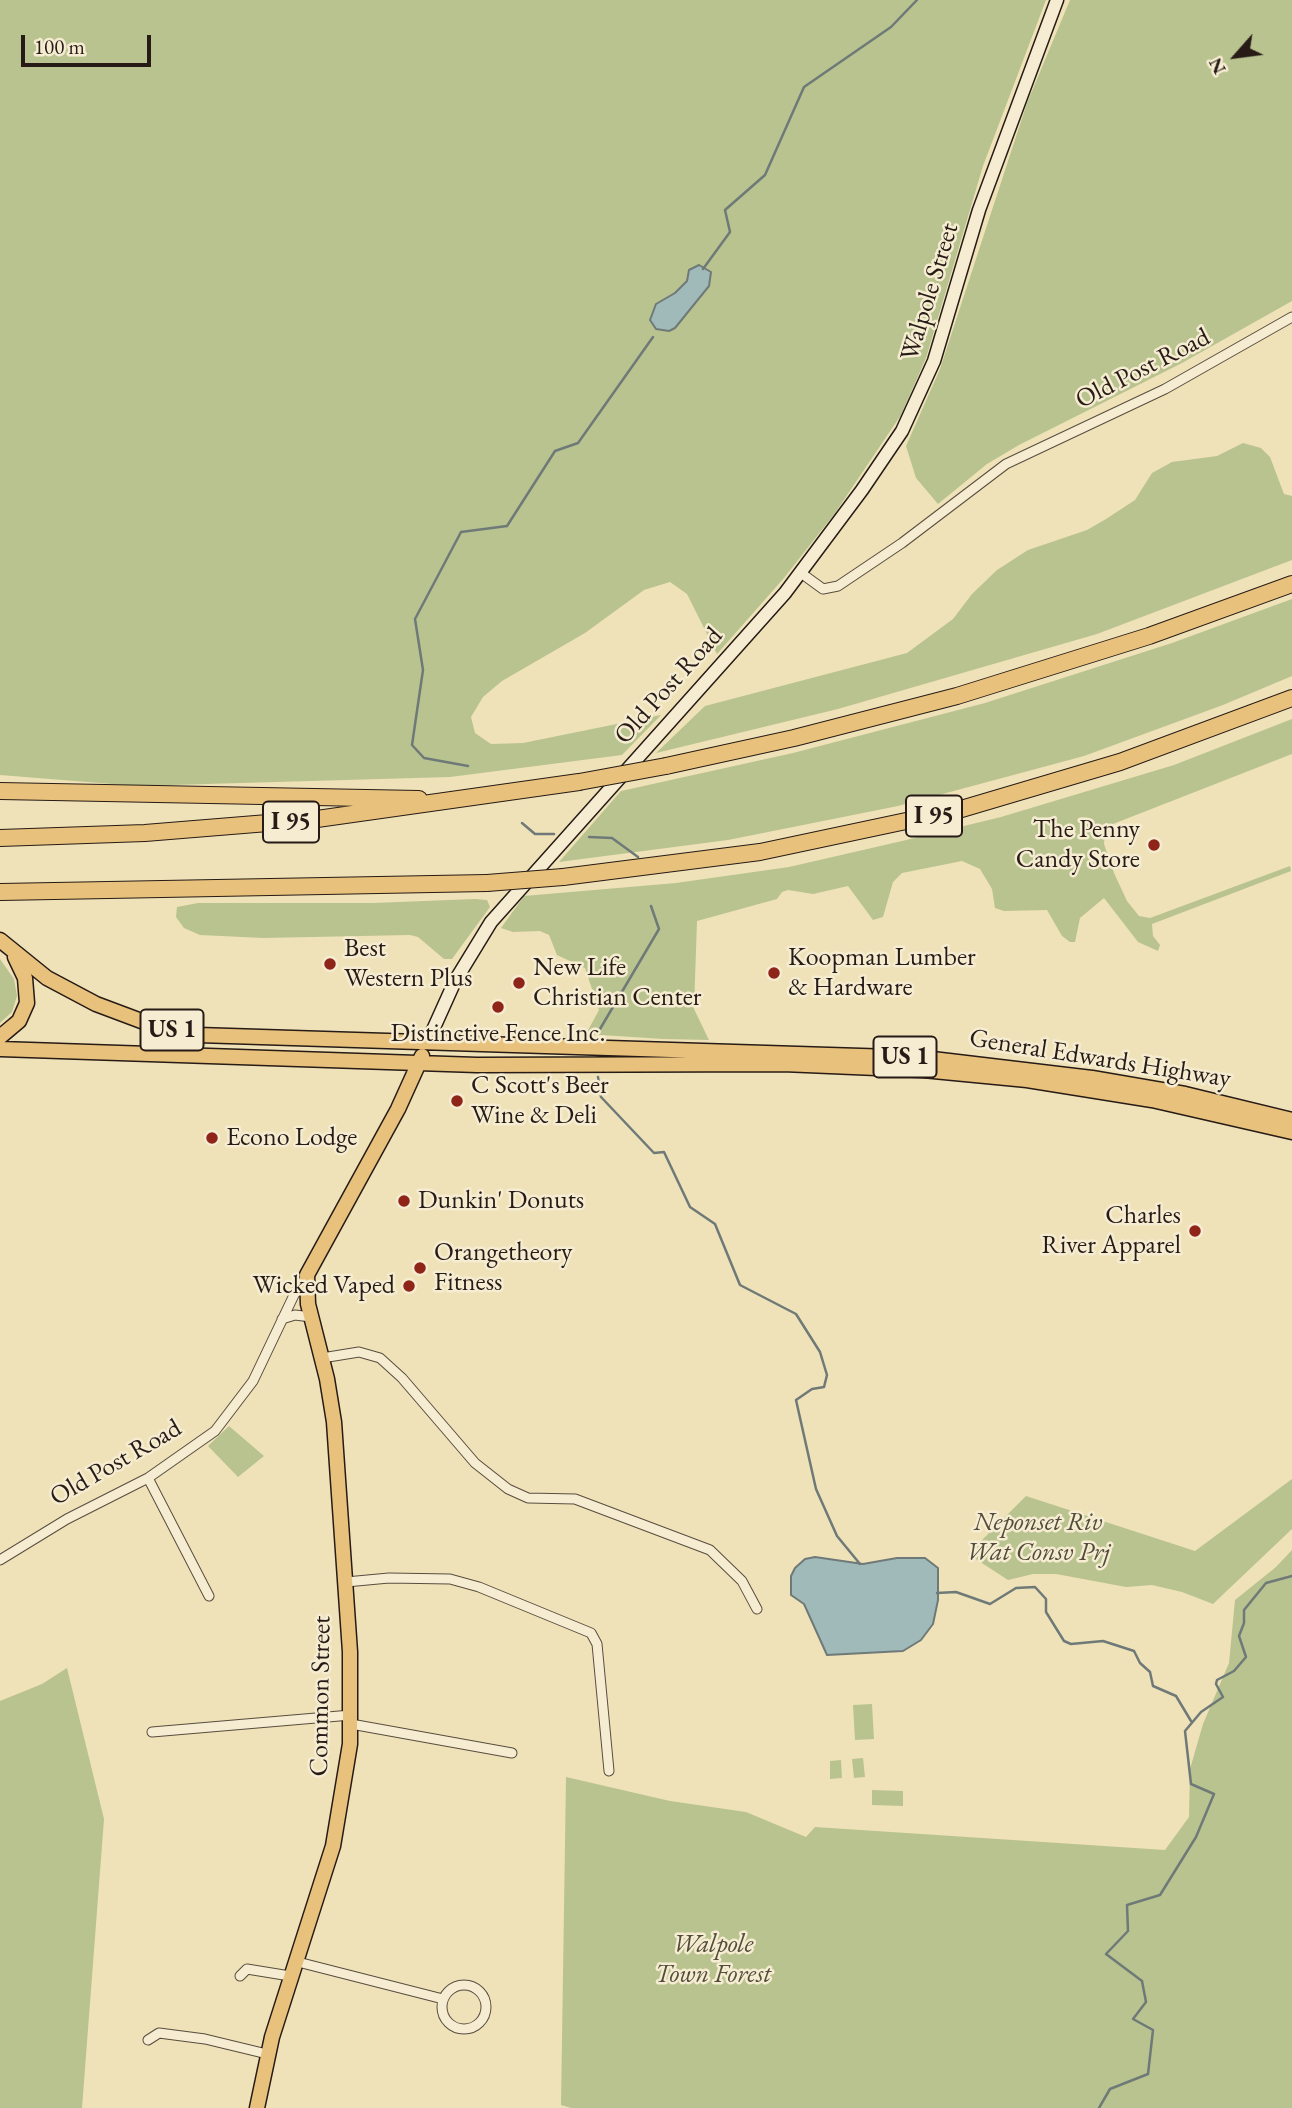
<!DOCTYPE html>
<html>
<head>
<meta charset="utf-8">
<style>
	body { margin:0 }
	#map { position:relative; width:1292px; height:2108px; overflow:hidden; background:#efe2b8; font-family:"EB Garamond",serif }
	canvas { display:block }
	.north { position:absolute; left:1201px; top:21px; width:70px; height:70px; -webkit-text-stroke:5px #f5ecd1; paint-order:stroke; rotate:242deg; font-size:19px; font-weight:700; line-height:28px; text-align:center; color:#261b16 }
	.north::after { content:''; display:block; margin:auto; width:24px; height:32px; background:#261b16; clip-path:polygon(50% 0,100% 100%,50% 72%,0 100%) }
	.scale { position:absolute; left:21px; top:35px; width:130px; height:32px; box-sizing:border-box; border:4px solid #261b16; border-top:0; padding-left:9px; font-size:21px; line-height:24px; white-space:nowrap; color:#261b16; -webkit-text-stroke:5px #f5ecd1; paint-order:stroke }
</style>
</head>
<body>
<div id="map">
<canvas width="1292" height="2108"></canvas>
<div class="north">N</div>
<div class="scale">100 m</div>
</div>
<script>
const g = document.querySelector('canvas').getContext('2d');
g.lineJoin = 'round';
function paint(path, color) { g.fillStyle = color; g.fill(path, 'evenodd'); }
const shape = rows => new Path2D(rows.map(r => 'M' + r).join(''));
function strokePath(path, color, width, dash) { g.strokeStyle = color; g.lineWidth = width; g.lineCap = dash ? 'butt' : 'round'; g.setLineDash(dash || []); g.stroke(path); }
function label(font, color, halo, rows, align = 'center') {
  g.font = font + ' "EB Garamond",serif'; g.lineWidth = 5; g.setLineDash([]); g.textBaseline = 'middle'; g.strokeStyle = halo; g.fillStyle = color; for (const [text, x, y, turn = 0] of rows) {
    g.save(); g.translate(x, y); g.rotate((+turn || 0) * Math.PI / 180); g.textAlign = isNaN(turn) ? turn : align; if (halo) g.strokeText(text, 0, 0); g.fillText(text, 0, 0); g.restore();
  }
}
paint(shape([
	[0,0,1046,0,983,166,926,358,901,415,835,513,784,578,717,654,687,594,670,582,644,590,585,633,502,681,483,697,471,717,475,733,491,744,523,743,661,715,622,755,450,777,137,786,0,775],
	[687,275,699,300,673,329,656,304,675,293,687,281],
	[1070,0,1292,0,1292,301,1182,363,1019,445,987,464,938,504,916,478,906,446,940,369,1027,103],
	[1243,443,1261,448,1270,457,1284,494,1292,496,1292,560,1097,634,838,709,656,753,705,706,907,653,953,619,972,594,997,570,1028,550,1087,530,1106,519,1135,500,1152,473,1172,462,1217,456],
	[1292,599,1292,676,1223,705,1084,756,898,806,728,840,559,862,621,791,793,753,985,703,1172,643],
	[1292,719,1292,754,1113,824,1105,833,1104,844,1114,873,1127,901,1139,916,1150,918,1290,866,1291,871,1152,924,1153,936,1160,945,1158,951,1138,942,1104,898,1080,918,1075,942,1070,942,1062,936,1047,910,1004,911,995,908,992,889,980,869,962,861,902,873,893,882,883,917,873,920,848,886,813,894,788,890,782,892,777,899,697,921,694,1009,709,1040,663,1039,586,1034,599,1010,585,968,557,955,549,935,540,931,513,932,501,928,524,896,676,883,789,867,902,841,1001,817,1174,765],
	[475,899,487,900,490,907,452,959,444,959,418,937,410,935,263,938,200,935,184,928,176,917,177,907,198,903,373,903],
	[0,959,14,979,17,996,12,1012,0,1023],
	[229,1426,264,1456,238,1477,208,1446],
	[1292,1479,1292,1529,1213,1604,1182,1592,1152,1585,1126,1587,1056,1574,1033,1574,1008,1580,968,1554,1026,1496,1195,1551],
	[1292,1550,1292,2108,571,2108,561,2105,566,1777,670,1801,746,1812,806,1837,815,1827,1165,1850,1189,1817,1190,1769,1203,1724,1229,1663,1235,1600,1276,1567],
	[67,1668,104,1819,82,2108,0,2108,0,1701,42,1684],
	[872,1704,874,1739,855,1740,853,1705],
	[863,1758,865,1777,854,1778,852,1759],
	[841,1760,842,1778,830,1779,830,1761],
	[872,1790,903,1791,903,1806,872,1805]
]), '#b9c38f');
const water = shape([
	[699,265,711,272,709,286,675,328,669,331,656,329,650,320,656,304,675,293,687,281,689,270,699,265],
	[815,1557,863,1564,897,1558,925,1558,938,1568,938,1600,933,1624,921,1640,903,1651,827,1655,804,1604,791,1595,791,1576,795,1568,805,1559,815,1557]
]);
paint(water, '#a0baba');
strokePath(water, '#6f7a78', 2);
strokePath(shape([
	[703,269,730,232,725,210,765,175,804,87,891,27,917,0],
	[468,766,424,758,412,745,423,670,415,619,461,532,507,526,555,451,578,443,653,337],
	[522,823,535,834,554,834],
	[589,837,612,838,638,857],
	[600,1029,659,929,651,906],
	[598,1077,601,1097,654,1153,664,1152,690,1207,715,1224,740,1285,796,1314,820,1352,827,1375,824,1387,812,1389,796,1400,816,1489,837,1536,860,1564],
	[937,1593,956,1592,990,1604,1016,1588,1035,1587,1046,1599,1046,1612,1064,1641,1071,1644,1103,1641,1134,1651,1140,1663,1150,1672,1153,1686,1176,1696,1191,1721],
	[1099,2108,1110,2089,1148,2074,1153,2030,1133,2019,1146,2002,1142,1981,1106,1954,1128,1931,1127,1905,1160,1895,1196,1837,1214,1794,1191,1784,1185,1731,1201,1712,1223,1697,1216,1684,1217,1680,1234,1671,1246,1657,1239,1636,1244,1623,1244,1610,1266,1583,1292,1576]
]), '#6f7a78', 2.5);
const minor = shape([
	[801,573,823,589,838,586,902,543,1006,464,1165,389,1292,317],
	[282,1319,295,1315,311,1317],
	[322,1358,359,1352,380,1358,402,1378,475,1463,508,1489,528,1498,575,1499,710,1550,742,1581,757,1609],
	[148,1478,209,1596],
	[0,1560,67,1519,148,1478,215,1431,253,1381,294,1295,306,1277],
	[346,1582,389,1578,450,1579,479,1587,591,1633,597,1644,609,1771],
	[351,1724,512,1753],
	[152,1732,351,1715],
	[294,1961,443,1999],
	[240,1976,247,1969,290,1976],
	'442 2007a22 22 0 1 1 44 0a22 22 0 1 1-44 0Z',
	[148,2040,159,2033,205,2039,267,2054]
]);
const secondary = shape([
	[428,1041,455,981,491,922,785,593,862,490,902,431,934,361,979,210,1057,0]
]);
const primary = shape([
	[0,940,47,978,96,1004,152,1025,198,1035,924,1058,1092,1078,1185,1094,1292,1120],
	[0,1037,19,1021,27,1003,25,978,15,957],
	[0,1049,477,1065,783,1064,923,1070,1027,1080,1152,1100,1292,1132],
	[257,2108,272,2037,333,1846,350,1744,350,1652,334,1422,327,1379,308,1304,307,1275,398,1109,422,1056]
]);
const motorway = shape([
	[666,766,794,738,957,696,1149,636,1292,584],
	[0,791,419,799],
	[0,838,145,833,317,819,579,782],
	[563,877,760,852,958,810,1120,762,1292,698],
	[0,892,487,883]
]);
strokePath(minor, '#584d3e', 11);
strokePath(secondary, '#261b16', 15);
strokePath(primary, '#261b16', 17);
strokePath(motorway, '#261b16', 18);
strokePath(minor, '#f5ecd1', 9);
strokePath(secondary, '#f5ecd1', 12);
strokePath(primary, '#e8c17c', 14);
strokePath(motorway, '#e8c17c', 16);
const motorwayBridge = shape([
	[579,782,666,766],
	[487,883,563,877]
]);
strokePath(motorwayBridge, '#261b16', 18, []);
strokePath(motorwayBridge, '#e8c17c', 16);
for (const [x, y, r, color] of [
	[1154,845,7,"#8f2418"],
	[330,964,7,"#8f2418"],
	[774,973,7,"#8f2418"],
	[519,983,7,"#8f2418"],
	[498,1007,7,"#8f2418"],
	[457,1101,7,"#8f2418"],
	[212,1138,7,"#8f2418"],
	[404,1201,7,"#8f2418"],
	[1195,1231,7,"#8f2418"],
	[420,1268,7,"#8f2418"],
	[409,1286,7,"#8f2418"]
]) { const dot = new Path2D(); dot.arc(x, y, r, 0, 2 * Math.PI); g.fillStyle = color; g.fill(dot); strokePath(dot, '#f5ecd1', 2.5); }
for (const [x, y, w] of [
	[934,816,56],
	[291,822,56],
	[172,1030,63],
	[905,1057,63]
]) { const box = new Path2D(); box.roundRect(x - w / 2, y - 20.5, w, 41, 5); g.fillStyle = '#f5ecd1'; g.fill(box); strokePath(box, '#261b16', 2); }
label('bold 24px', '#261b16', null, [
	["I 95",934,816],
	["I 95",291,822],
	["US 1",172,1030],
	["US 1",905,1057]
]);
label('26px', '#261b16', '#f5ecd1', [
	["Walpole Street",930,292,-73],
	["Old Post Road",1143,369,-27],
	["Old Post Road",669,686,-48],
	["General Edwards Highway",1100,1059,9],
	["Old Post Road",116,1463,-30],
	["Common Street",321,1696,-89]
]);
label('26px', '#261b16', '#f5ecd1', [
	["The Penny",1140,830,"right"],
	["Candy Store",1140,860,"right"],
	["Best",344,949],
	["Western Plus",344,979],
	["Koopman Lumber",788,958],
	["& Hardware",788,988],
	["New Life",533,968],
	["Christian Center",533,998],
	["Distinctive Fence Inc.",498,1034,"center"],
	["C Scott's Beer",471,1086],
	["Wine & Deli",471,1116],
	["Econo Lodge",226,1138],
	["Dunkin' Donuts",418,1201],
	["Charles",1181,1216,"right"],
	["River Apparel",1181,1246,"right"],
	["Orangetheory",434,1253],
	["Fitness",434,1283],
	["Wicked Vaped",395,1286,"right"]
], 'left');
label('italic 26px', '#524d3a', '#f5ecd1', [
	["Neponset Riv",1038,1523],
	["Wat Consv Prj",1038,1553],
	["Walpole",713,1945],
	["Town Forest",713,1975]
]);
</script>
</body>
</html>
